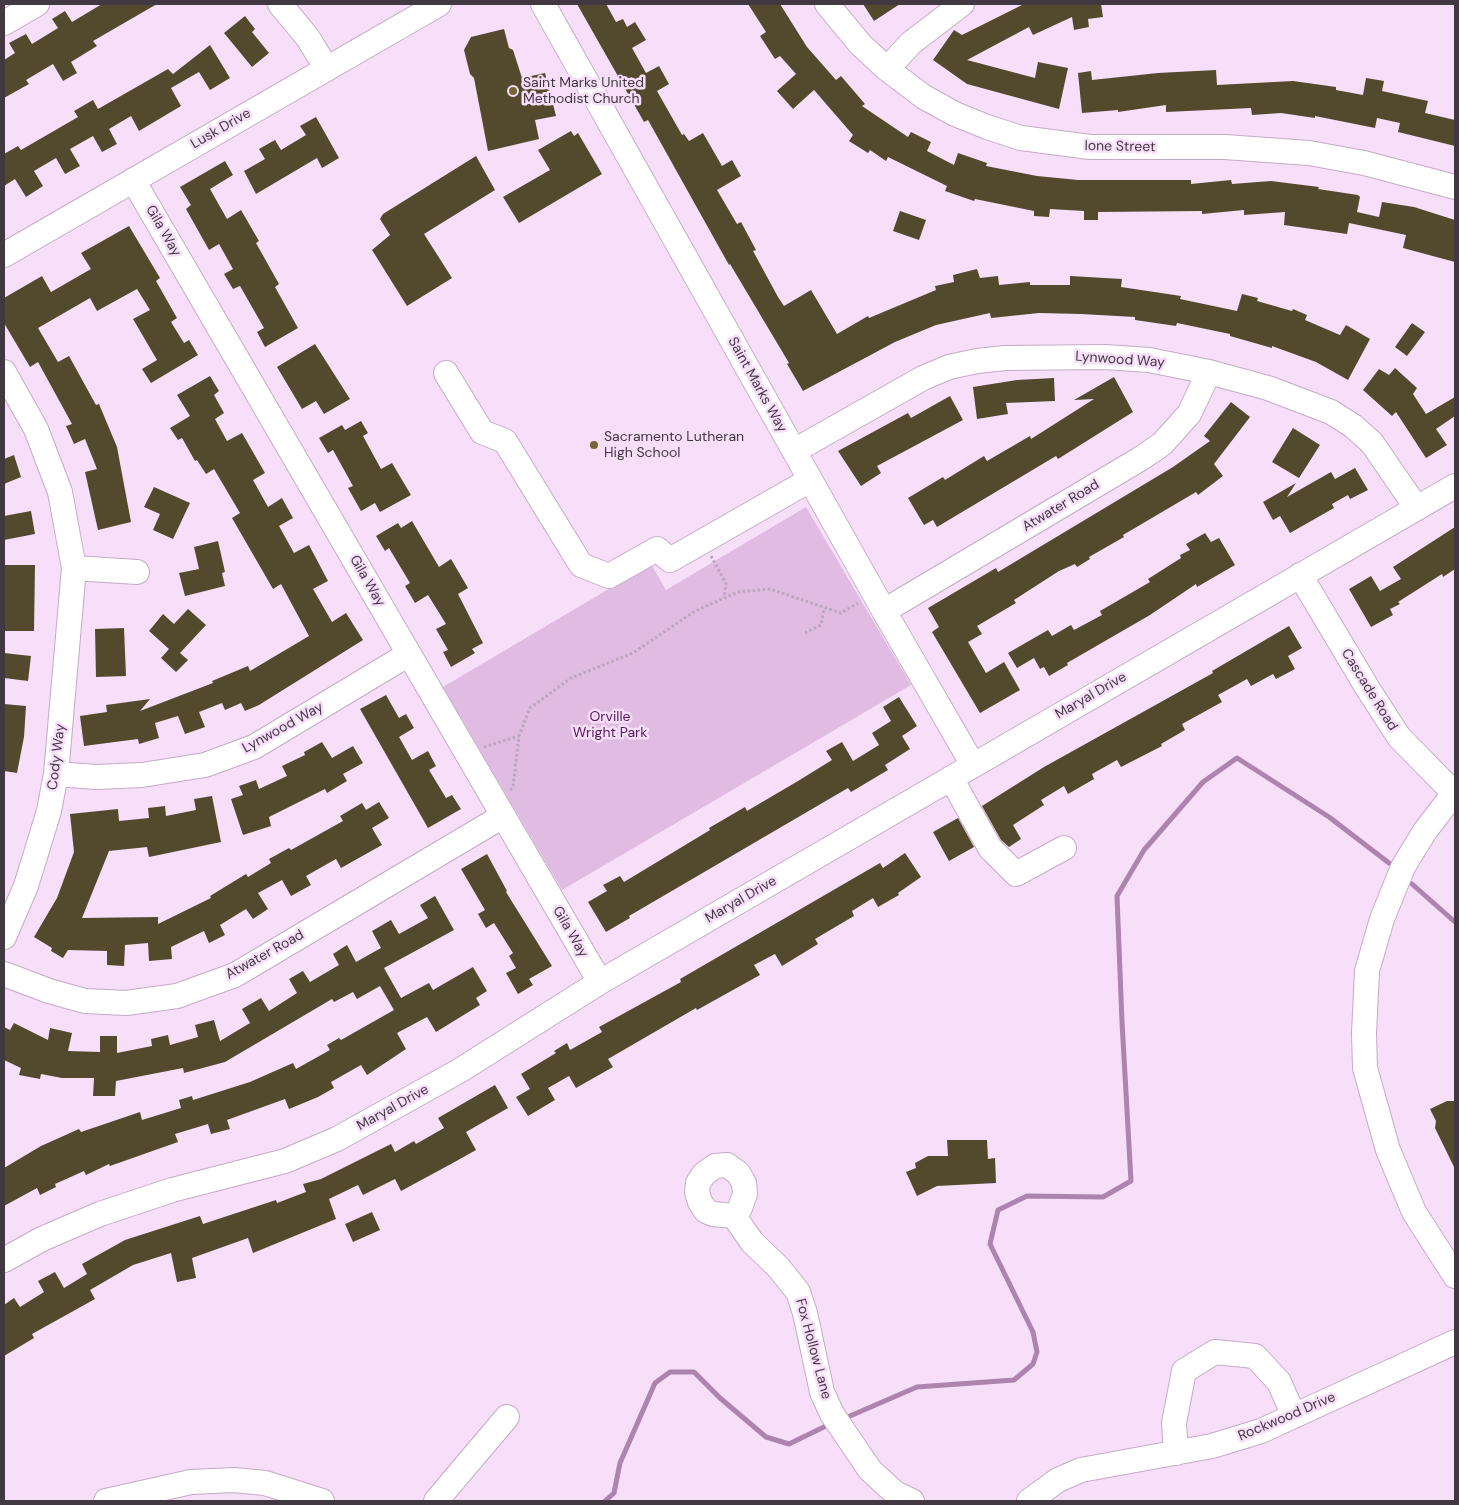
<!DOCTYPE html>
<html>
<head>
<meta charset="utf-8">
<style>
	body { margin:0 }
	#map { position:relative; width:1459px; height:1505px; overflow:hidden; background:#f7def9; font-family:"DM Sans",sans-serif }
	canvas { display:block }
	.frame { position:absolute; inset:0; border:5px solid #423842; pointer-events:none }
</style>
</head>
<body>
<div id="map">
<canvas width="1459" height="1505"></canvas>
<div class="frame"></div>
</div>
<script>
const g = document.querySelector('canvas').getContext('2d');
g.lineJoin = 'round';
function paint(path, color) { g.fillStyle = color; g.fill(path, 'evenodd'); }
const shape = rows => new Path2D(rows.map(r => 'M' + r).join(''));
function strokePath(path, color, width, dash) { g.strokeStyle = color; g.lineWidth = width; g.lineCap = dash ? 'butt' : 'round'; g.setLineDash(dash || []); g.stroke(path); }
function label(font, color, halo, rows, align = 'center') {
  g.font = font + ' "DM Sans",sans-serif'; g.lineWidth = 5; g.setLineDash([]); g.textBaseline = 'middle'; g.strokeStyle = halo; g.fillStyle = color; for (const [text, x, y, turn = 0] of rows) {
    g.save(); g.translate(x, y); g.rotate((+turn || 0) * Math.PI / 180); g.textAlign = isNaN(turn) ? turn : align; if (halo) g.strokeText(text, 0, 0); g.fillText(text, 0, 0); g.restore();
  }
}
paint(shape([
	[806,507,911,685,562,890,443,687,651,564,666,590]
]), '#e0bbe2');
strokePath(shape([
	[1412,884,1455,922],
	[843,1419,917,1387,1014,1380,1033,1364,1037,1352,1033,1332,990,1244,998,1210,1027,1196,1103,1197,1131,1181,1122,1022,1117,896,1144,850,1203,782,1237,758,1329,817,1389,863],
	[605,1501,614,1493,620,1463,655,1383,670,1372,694,1372,720,1398,766,1437,789,1444,830,1424]
]), '#ac84ae', 5);
paint(shape([
	[102,4,157,4,93,41,97,46,71,62,77,73,63,81,53,64,26,80,29,84,4,98,4,60,15,53,9,43,26,34,32,44,58,28,52,19,65,11,72,22],
	[577,4,606,4,616,22,623,19,627,27,635,22,646,40,632,48,646,73,659,66,669,84,657,91,682,135,684,134,689,141,703,133,722,166,732,160,741,176,717,190,737,224,741,222,756,250,753,251,778,297,784,306,811,290,837,334,868,316,869,318,936,290,935,286,954,282,953,275,977,269,980,278,998,276,999,285,1030,282,1030,285,1070,285,1070,276,1122,279,1121,287,1181,296,1180,299,1237,311,1242,294,1258,298,1257,301,1292,311,1293,309,1307,315,1305,320,1340,335,1346,325,1370,339,1348,380,1316,362,1272,346,1272,348,1230,336,1230,334,1177,323,1176,326,1135,320,1135,317,1081,314,1039,313,991,318,990,313,936,325,895,342,803,391,787,364,789,363,730,264,729,265,648,120,644,122],
	[748,4,780,4,807,47,836,80,841,76,865,104,862,106,908,137,911,132,931,142,927,151,954,165,958,153,987,163,986,166,1037,176,1078,180,1191,180,1191,184,1231,180,1232,184,1271,181,1319,187,1318,189,1358,195,1360,197,1357,212,1379,217,1382,202,1414,207,1455,220,1455,262,1403,248,1406,235,1349,223,1347,234,1284,225,1285,212,1244,215,1244,210,1202,214,1202,211,1098,212,1098,220,1084,220,1084,211,1050,209,1049,217,1034,216,1034,211,975,199,974,201,945,191,947,186,888,157,886,161,870,150,868,153,849,141,853,135,814,90,793,109,777,91,796,74,780,56,775,59,760,36,766,32],
	[863,4,900,4,874,21],
	[1024,4,1101,4,1103,17,1088,19,1089,27,1074,30,1072,17,1033,35,1029,27,967,60,1035,78,1038,62,1068,68,1059,109,967,84,933,60,954,30,962,35],
	[245,16,255,29,252,32,269,53,252,67,224,33],
	[504,29,509,48,513,50,522,78,545,73,556,116,535,120,539,139,488,151,474,78,470,74,464,50,471,37],
	[210,45,230,78,210,90,199,72,171,88,181,106,139,131,131,116,109,129,117,144,102,152,93,136,70,149,80,166,65,174,56,158,34,171,43,186,26,197,15,179,4,186,4,154,18,146,21,150,78,117,74,111,93,100,98,109,168,69,173,74],
	[1216,70,1217,85,1293,81,1336,87,1336,90,1363,95,1366,78,1384,81,1382,91,1428,101,1425,113,1455,120,1455,146,1398,132,1400,123,1377,118,1375,128,1315,116,1315,118,1281,113,1252,115,1251,108,1166,112,1166,105,1118,112,1118,110,1082,113,1078,73,1091,71,1092,80,1158,73],
	[316,117,339,158,322,168,317,158,256,194,244,171,265,159,259,149,275,140,281,150,306,135,300,126],
	[571,131,574,136,578,133,602,174,519,223,503,197,550,170,538,150],
	[476,156,495,190,424,234,452,278,407,306,372,250,390,235,380,219,383,214],
	[225,161,233,175,210,189,227,219,241,210,259,241,256,243,279,284,275,287,298,328,265,347,257,332,264,328,240,286,233,289,224,274,233,269,219,244,209,250,186,209,191,205,180,187],
	[900,211,926,220,919,240,893,231],
	[129,226,160,278,156,281,177,318,171,322,184,343,189,340,198,355,151,383,142,369,157,360,133,319,150,310,137,289,97,311,90,298,38,328,58,362,69,356,96,405,99,404,117,447,131,522,98,530,85,472,97,469,85,439,74,444,66,426,72,424,38,362,30,367,4,323,4,298,42,276,51,292,91,269,81,253],
	[1412,323,1425,332,1407,356,1395,347],
	[315,344,350,399,324,414,316,401,302,409,277,367],
	[1395,368,1417,388,1413,394,1426,414,1455,397,1455,416,1436,429,1447,445,1426,458,1396,412,1392,416,1363,390,1379,369,1389,375],
	[210,376,219,391,214,395,224,413,215,419,227,441,242,433,265,473,253,480,268,507,282,498,293,518,279,526,294,553,309,545,328,581,313,589,332,622,346,613,363,640,259,705,245,711,241,703,225,710,222,703,199,712,205,727,185,734,178,716,155,723,159,738,139,744,138,739,84,746,80,716,107,712,106,705,150,699,140,711,213,683,212,681,248,666,250,671,309,636,281,584,273,589,232,518,240,513,214,469,206,474,197,460,195,461,182,438,178,440,170,428,190,416,177,395],
	[1114,377,1133,412,1058,459,1056,456,937,527,933,520,924,525,908,498,943,477,945,480,984,456,987,461,1030,436,1031,439,1094,399,1074,400],
	[1054,378,1055,401,1006,403,1008,414,977,419,973,387,1017,380],
	[950,396,963,420,877,466,881,473,861,486,838,451,908,413,911,418],
	[1231,402,1250,417,1214,464,1223,476,1198,495,1196,492,1123,535,1124,537,1089,557,1090,559,1077,567,1075,564,1059,571,1014,600,1016,603,977,626,982,634,968,642,986,673,1004,662,1020,690,980,713,932,632,939,627,928,608,996,568,998,572,1173,467,1210,441,1204,436],
	[361,421,368,433,363,436,381,469,392,463,411,495,380,512,375,503,361,511,348,488,353,486,333,450,328,453,319,438,342,425,345,430],
	[1293,428,1320,445,1299,478,1272,462],
	[14,455,21,477,4,484,4,459],
	[1355,468,1368,490,1350,499,1348,495,1332,504,1334,508,1290,533,1280,516,1273,520,1263,502,1296,483,1287,497,1331,472,1335,479],
	[154,487,190,503,173,539,153,530,160,514,144,507],
	[31,511,35,534,4,540,4,516],
	[412,521,439,567,451,559,468,588,458,594,483,643,472,649,475,653,451,667,443,652,448,650,436,629,446,624,428,595,415,603,405,586,410,583,389,548,385,551,376,536,398,523,401,528],
	[1455,527,1455,569,1443,577,1442,574,1398,602,1400,604,1390,609,1393,615,1371,627,1349,589,1371,576,1380,591,1401,579,1393,567],
	[1205,533,1211,542,1219,538,1235,565,1197,587,1196,584,1150,615,1067,663,1068,665,1049,676,1044,667,1040,669,1034,658,1017,668,1008,653,1048,630,1052,636,1071,625,1074,630,1102,615,1100,611,1150,582,1148,579,1181,558,1180,555,1190,550,1186,544],
	[218,541,225,572,222,573,225,586,185,596,179,573,199,569,194,547],
	[4,565,35,565,34,631,4,631],
	[188,609,206,625,180,653,188,660,176,672,161,658,169,649,149,631,163,614,174,624],
	[1289,626,1302,648,1288,656,1295,669,1276,679,1273,674,1251,686,1247,679,1218,695,1222,702,1182,724,1185,730,1161,744,1162,746,1121,767,1117,760,1092,774,1094,779,1068,794,1064,786,1041,800,1044,805,1013,825,1021,839,1009,847,1001,840,982,806,1044,767,1213,673,1212,671],
	[124,628,126,676,96,677,95,629],
	[4,653,31,656,28,681,4,678],
	[386,695,399,718,406,714,414,728,399,737,412,760,428,751,436,766,429,770,446,798,452,795,461,809,428,828,360,709],
	[899,697,917,726,902,736,910,749,885,765,888,770,851,792,848,788,629,916,630,918,606,932,588,902,607,891,603,885,620,876,624,882,710,830,709,828,745,807,747,811,798,781,832,760,826,751,842,742,853,761,879,745,872,733,891,721,883,707],
	[4,704,26,706,24,737,17,773,4,771],
	[322,742,332,758,353,746,363,763,343,774,347,781,327,793,325,789,269,817,271,826,243,835,231,799,243,795,239,786,256,780,259,789,287,776,282,766,305,755,304,752],
	[212,796,221,842,149,857,147,847,109,851,82,918,158,917,158,924,211,898,210,896,246,874,248,877,271,863,269,859,289,848,291,850,343,821,340,816,362,803,366,810,379,802,389,818,372,828,382,845,341,868,336,859,306,876,311,885,291,896,282,880,258,893,268,909,253,919,246,909,220,925,225,935,209,943,204,931,171,947,172,959,149,961,148,943,125,945,124,966,107,965,107,951,68,950,63,958,51,951,52,948,34,937,57,898,74,852,70,814,118,809,119,821,149,818,148,808,165,806,166,816,196,810,194,799],
	[958,818,974,847,949,861,933,832],
	[905,853,921,877,898,893,899,895,878,907,873,898,852,911,854,916,815,939,818,944,782,966,775,954,754,965,760,975,697,1010,696,1008,608,1059,613,1067,576,1088,569,1076,548,1088,555,1100,528,1116,516,1097,530,1089,521,1074,556,1053,554,1051,567,1043,570,1050,602,1032,599,1027,681,982,680,979,880,863,883,868],
	[487,854,507,891,506,892,552,966,529,979,533,985,518,994,506,973,516,968,509,956,513,953,494,923,486,928,478,914,485,910,461,869],
	[435,896,454,930,384,968,401,998,429,983,433,990,473,967,487,991,476,998,480,1005,436,1032,427,1017,397,1033,406,1049,367,1075,361,1065,331,1082,334,1088,318,1097,289,1109,285,1099,227,1120,230,1129,211,1134,208,1124,175,1134,178,1142,110,1166,109,1164,86,1175,84,1171,55,1184,56,1187,40,1195,37,1188,4,1206,4,1168,41,1146,79,1129,81,1132,140,1112,142,1120,181,1108,179,1100,192,1096,193,1100,250,1082,293,1063,296,1069,330,1050,327,1045,339,1038,341,1040,394,1010,380,986,357,999,353,992,334,1002,332,999,225,1062,184,1073,183,1068,116,1081,115,1096,93,1096,94,1078,62,1078,41,1074,40,1079,19,1075,21,1068,4,1060,4,1027,10,1030,14,1023,48,1040,50,1028,72,1033,68,1051,100,1052,100,1036,117,1036,117,1053,152,1046,151,1039,168,1035,170,1045,198,1037,195,1025,214,1020,220,1041,250,1023,242,1009,261,998,269,1011,297,993,289,979,303,971,310,982,339,965,333,954,347,945,356,962,381,948,372,931,391,920,399,934,428,918,420,905],
	[495,1085,508,1108,466,1132,476,1150,451,1164,401,1191,395,1179,363,1195,358,1185,329,1199,336,1219,253,1253,248,1238,192,1258,196,1278,177,1282,171,1253,133,1265,90,1290,95,1299,32,1334,34,1338,4,1356,4,1305,14,1298,20,1307,44,1292,38,1281,55,1272,64,1288,87,1274,82,1264,125,1240,200,1216,203,1224,276,1200,277,1203,306,1192,303,1184,321,1179,391,1144,395,1152,414,1141,416,1144,444,1128,438,1118],
	[1447,1101,1455,1101,1455,1169,1435,1128,1436,1121,1430,1109],
	[947,1140,987,1140,988,1159,995,1158,996,1183,937,1186,917,1196,906,1172,916,1168,915,1163,928,1156,948,1156],
	[372,1212,380,1230,353,1242,345,1224]
]), '#534a2e');
const minor = shape([
	[280,4,308,38,327,69],
	[543,4,884,611,973,765],
	[827,4,861,45,887,69,924,97,955,114,987,127,1021,138,1090,147,1225,147,1309,153,1364,163,1455,187],
	[4,23,37,4],
	[887,69,911,43,962,4],
	[133,180,600,982],
	[4,255,439,4],
	[4,372,36,429,60,492,74,568,56,774,49,811,26,886,4,937],
	[446,373,482,432,505,441,581,565,609,576,657,549,670,560,810,480],
	[794,451,923,378,949,367,977,361,1005,358,1105,357,1149,360,1209,372,1268,388,1331,412,1353,426,1372,443,1416,507],
	[74,568,137,572],
	[1300,575,1368,689,1399,737,1454,793],
	[884,611,1140,459,1162,444,1189,414,1209,372],
	[56,774,96,777,142,775,205,765,254,747,409,654],
	[951,778,990,848,1016,874,1064,848],
	[1455,792,1425,831,1403,867,1382,919,1367,971,1364,1033,1365,1068,1388,1150,1414,1212,1455,1276],
	[4,974,49,991,85,1001,126,1003,177,996,235,975,503,816],
	[734,1216,740,1208,745,1194,744,1183,738,1173,727,1165,715,1166,704,1174,698,1183,697,1192,700,1202,706,1211,713,1214,734,1216,752,1242,779,1268,798,1292,805,1313,822,1392,832,1414,870,1470,895,1493,912,1501],
	[4,1260,42,1239,100,1214,172,1190,285,1161,337,1139,459,1071,600,982,1455,486],
	[1176,1453,1174,1423,1184,1371,1215,1352,1255,1356,1279,1382,1294,1416],
	[106,1501,191,1482,234,1480,265,1483,322,1501],
	[436,1501,507,1417],
	[1029,1501,1058,1480,1081,1470,1212,1446,1261,1431,1455,1342]
]);
strokePath(minor, '#c4abc5', 26);
strokePath(shape([
	[711,556,726,584,724,598],
	[805,633,821,625,824,608],
	[484,747,519,736],
	[510,790,513,787,519,736,530,708,571,678,633,653,695,611,738,592,770,589,841,613,858,603]
]), '#bba7bd', 3, [2.5, 2.5]);
strokePath(minor, '#fff', 24);
for (const [x, y, r, color] of [
	[513,91,5,"#756533"],
	[594,445,5,"#756533"]
]) { const dot = new Path2D(); dot.arc(x, y, r, 0, 2 * Math.PI); g.fillStyle = color; g.fill(dot); strokePath(dot, '#f7def9', 2); }
label('14px', '#423842', '#f7def9', [
	["Saint Marks United",523,83],
	["Methodist Church",523,99],
	["Sacramento Lutheran",604,437],
	["High School",604,453]
], 'left');
label('14px', '#423842', '#f7def9', [
	["Lusk Drive",221,129,-30],
	["Ione Street",1120,147,1],
	["Gila Way",163,231,60],
	["Lynwood Way",1120,360,4],
	["Saint Marks Way",757,385,61],
	["Atwater Road",1061,506,-31],
	["Gila Way",367,581,60],
	["Cascade Road",1369,690,58],
	["Maryal Drive",1091,696,-30],
	["Lynwood Way",283,728,-29],
	["Cody Way",57,757,-83],
	["Maryal Drive",741,900,-30],
	["Gila Way",570,932,60],
	["Atwater Road",265,955,-29],
	["Maryal Drive",393,1108,-29],
	["Fox Hollow Lane",813,1349,75],
	["Rockwood Drive",1287,1417,-23]
]);
label('14px', '#57195d', '#f7def9', [
	["Orville",610,717],
	["Wright Park",610,733]
]);
</script>
</body>
</html>
